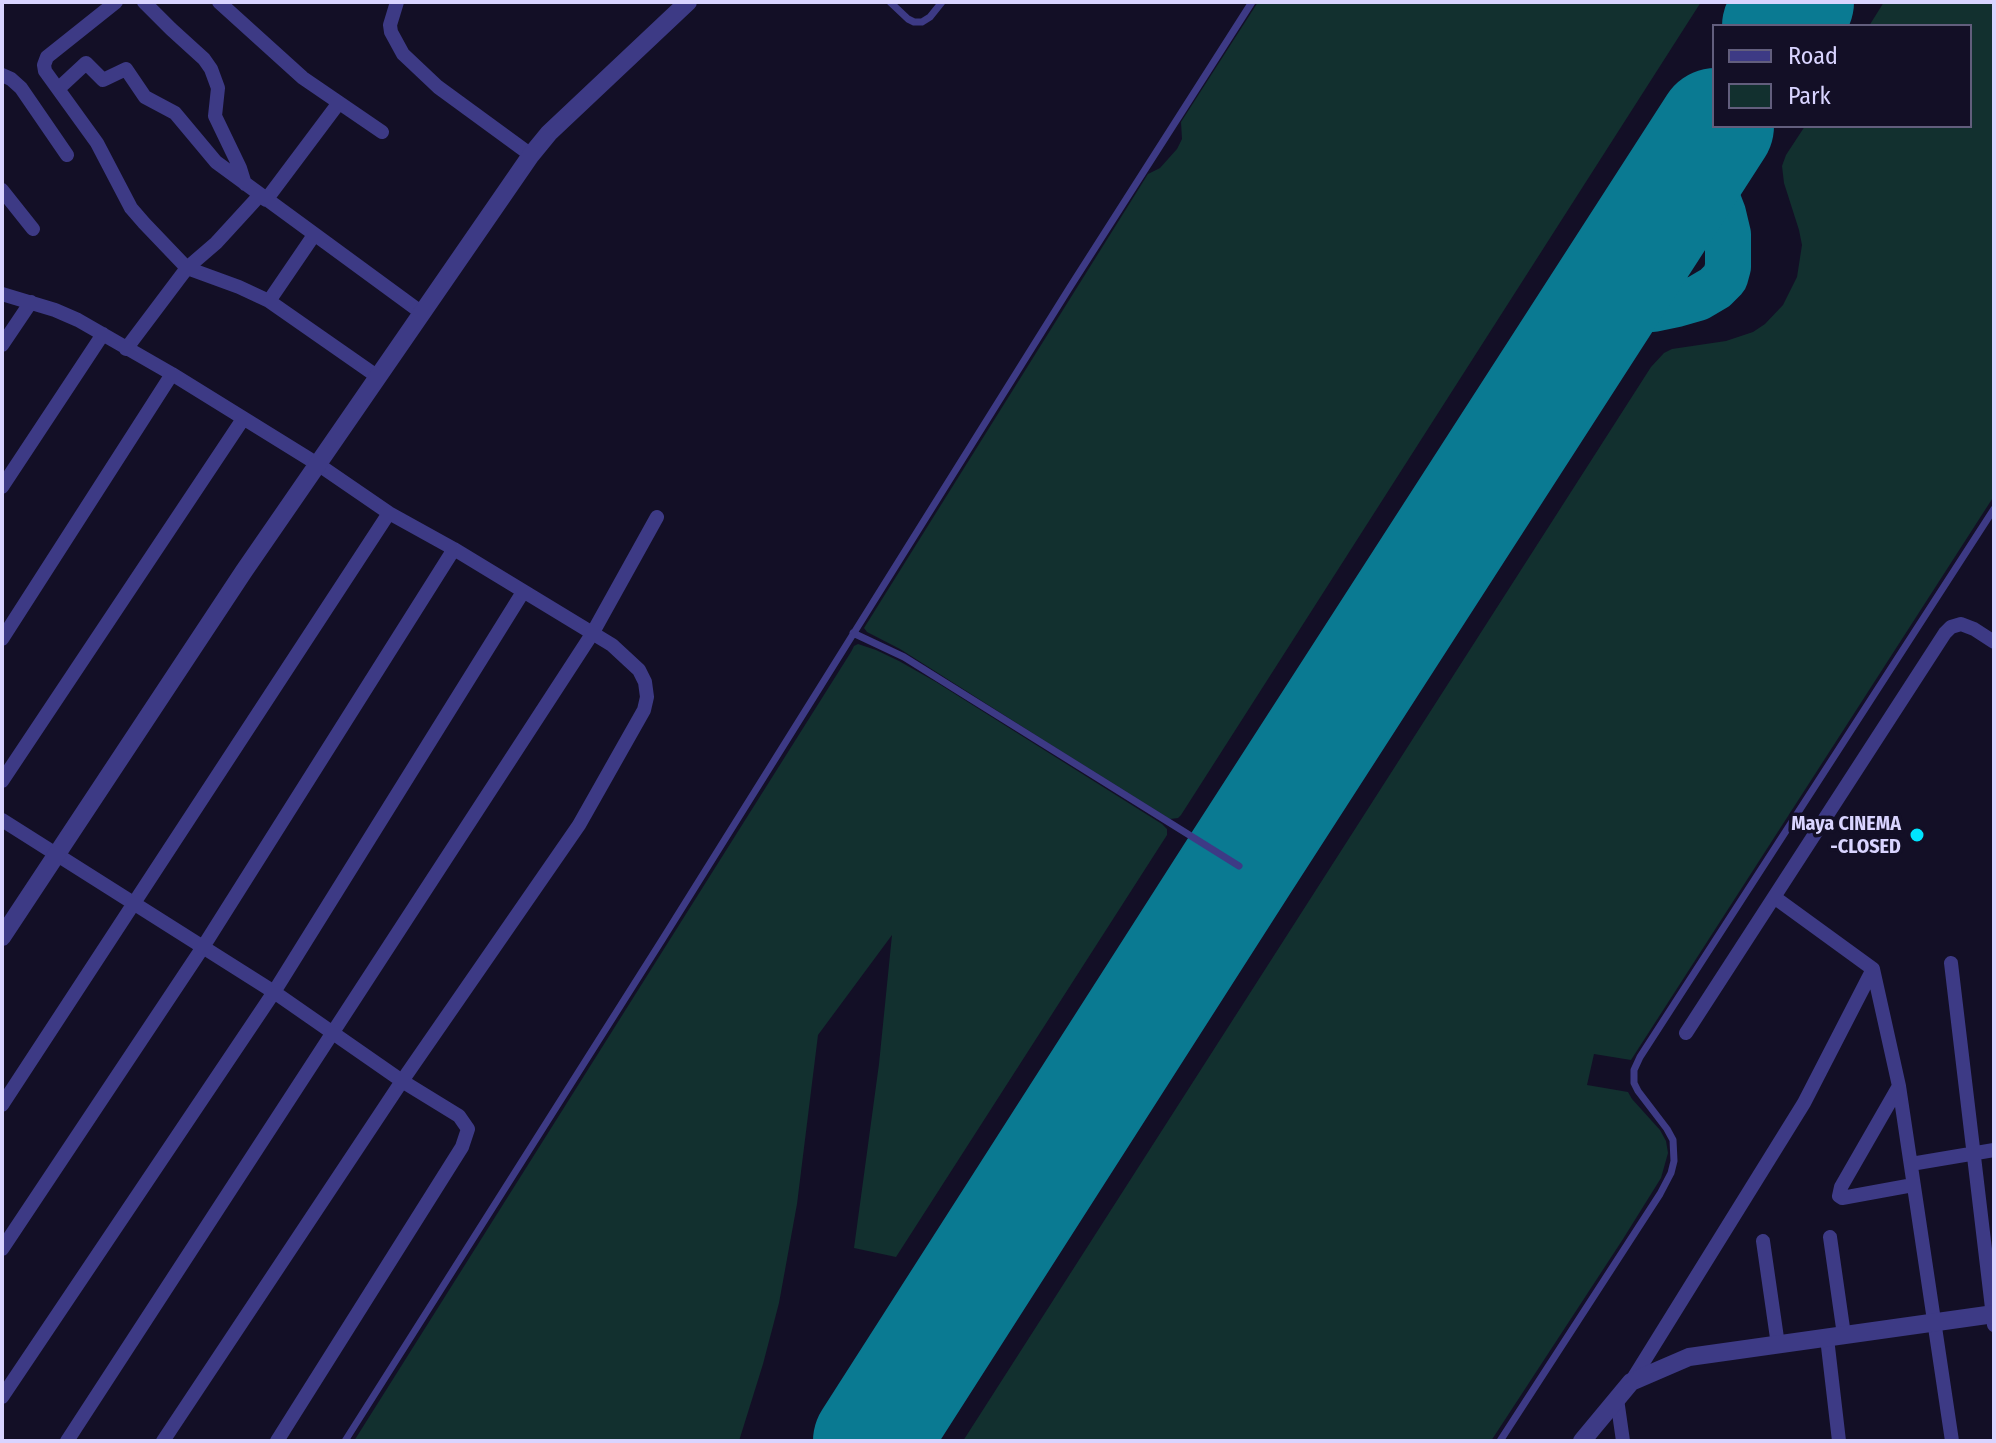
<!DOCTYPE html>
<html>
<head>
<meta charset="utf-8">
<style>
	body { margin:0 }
	#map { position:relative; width:1996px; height:1443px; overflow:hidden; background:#130f26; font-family:"Fira Sans Condensed",sans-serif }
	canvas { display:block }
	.frame { position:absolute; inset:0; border:4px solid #d9d4ff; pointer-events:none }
	.legend { position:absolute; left:1712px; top:24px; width:260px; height:104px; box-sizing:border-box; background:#130f26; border:2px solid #625e7d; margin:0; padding:10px 14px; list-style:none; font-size:24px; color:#d9d4ff }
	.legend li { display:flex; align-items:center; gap:16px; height:40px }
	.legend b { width:40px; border:2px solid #625e7d }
</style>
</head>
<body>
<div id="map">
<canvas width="1996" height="1443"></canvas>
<div class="frame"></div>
<ul class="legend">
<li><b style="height:10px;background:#3d3a85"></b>Road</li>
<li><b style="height:22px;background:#12302f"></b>Park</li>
</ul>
</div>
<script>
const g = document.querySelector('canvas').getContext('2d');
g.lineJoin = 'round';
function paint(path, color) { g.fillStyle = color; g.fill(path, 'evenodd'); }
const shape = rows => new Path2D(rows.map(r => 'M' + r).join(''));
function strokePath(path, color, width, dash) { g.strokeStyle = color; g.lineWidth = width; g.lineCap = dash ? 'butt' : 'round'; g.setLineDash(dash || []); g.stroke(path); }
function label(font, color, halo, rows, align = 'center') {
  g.font = font + ' "Fira Sans Condensed",sans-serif'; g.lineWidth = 7; g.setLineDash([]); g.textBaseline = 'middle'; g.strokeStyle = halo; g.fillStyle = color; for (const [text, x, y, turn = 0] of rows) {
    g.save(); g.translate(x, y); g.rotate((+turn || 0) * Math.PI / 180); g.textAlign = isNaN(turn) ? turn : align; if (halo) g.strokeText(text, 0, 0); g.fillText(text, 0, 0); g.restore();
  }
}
paint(shape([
	[1258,2,1701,2,1181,815,1178,818,1170,819,1045,741,900,649,867,632,864,628,1148,174,1160,168,1177,149,1182,139,1181,122],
	[1884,2,1994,2,1994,496,1631,1060,1594,1054,1587,1085,1628,1092,1632,1099,1660,1130,1666,1141,1668,1153,1661,1178,1623,1239,1491,1441,963,1441,1651,367,1664,353,1672,349,1726,341,1753,332,1765,324,1783,305,1797,277,1802,245,1799,230,1784,183,1782,166,1786,155,1805,126,1970,126,1970,26,1869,26],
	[858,644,876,650,899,661,936,682,1162,824,1167,829,1167,835,896,1257,854,1248,879,1064,892,935,818,1035,797,1204,779,1303,763,1364,739,1441,354,1441,851,652,854,646]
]), '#12302f');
strokePath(shape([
	[1664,173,1693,177,1705,184,1716,195,1723,213,1728,234,1728,267,1725,278,1715,288,1698,298,1677,304,1653,309,1611,307,1596,314,1607,292,1627,220,1638,194,1649,181,1664,173]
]), '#0a7a92', 46);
strokePath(shape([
	[1780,26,1796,2],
	[871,1441,1239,866,1716,126]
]), '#0a7a92', 116);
strokePath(shape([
	[890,2,908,19,914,22,922,22,930,17,942,2],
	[853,633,904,657,1239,866],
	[345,1441,662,940,1070,287,1252,2],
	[1500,1441,1660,1194,1671,1173,1674,1161,1673,1140,1667,1129,1638,1091,1634,1083,1634,1070,1640,1057,1994,509]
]), '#3d3a85', 7);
strokePath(shape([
	[144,2,171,29,204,59,211,69,218,88,215,116,240,168,245,184],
	[219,2,303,78,382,132],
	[397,2,390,25,391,32,403,54,438,87,531,155],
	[2,75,11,79,21,88,67,155],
	[58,89,45,71,44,65,47,57,116,2],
	[2,190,33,229],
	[266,200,338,104],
	[2,294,55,310,78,320,172,374,319,465,389,513,454,549,612,645,639,670,645,682,647,697,644,710,579,825,402,1081,163,1441],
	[269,301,314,235],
	[2,345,31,302],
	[126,349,187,268,216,243,260,195],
	[378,377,269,301,239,287,187,268,144,223,131,208,97,143,58,89,86,63,103,80,126,69,145,97,175,113,216,162,422,313],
	[2,487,103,334],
	[2,639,172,374],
	[2,781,243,419],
	[2,820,274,992,402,1081,459,1116,468,1129,462,1147,277,1441],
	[1774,897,1873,969,1899,1086,1952,1441],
	[1951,963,1994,1325],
	[1686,1033,1945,633,1951,627,1961,624,1974,629,1994,642],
	[1899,1086,1841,1187,1839,1196,1842,1198,1913,1185],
	[2,1105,389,513],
	[1911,1164,1994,1150],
	[1830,1237,1844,1335],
	[1763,1241,1778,1345],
	[2,1249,203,947,454,549],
	[1827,1338,1839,1441],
	[1631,1382,1804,1103,1873,969],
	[2,1397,274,992,523,592],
	[1617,1399,1623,1441],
	[67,1441,592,634,657,517]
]), '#3d3a85', 14);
strokePath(shape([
	[2,937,244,571,531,155,549,133,688,2],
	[1582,1441,1631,1382,1689,1357,1994,1314]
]), '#3d3a85', 18);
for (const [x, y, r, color] of [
	[1917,835,8,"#00e5ff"]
]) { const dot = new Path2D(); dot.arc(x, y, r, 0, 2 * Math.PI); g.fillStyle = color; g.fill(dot); strokePath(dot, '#130f26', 3); }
label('bold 20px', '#d9d4ff', '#130f26', [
	["Maya CINEMA",1901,824],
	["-CLOSED",1901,847]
], 'right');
</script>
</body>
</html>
